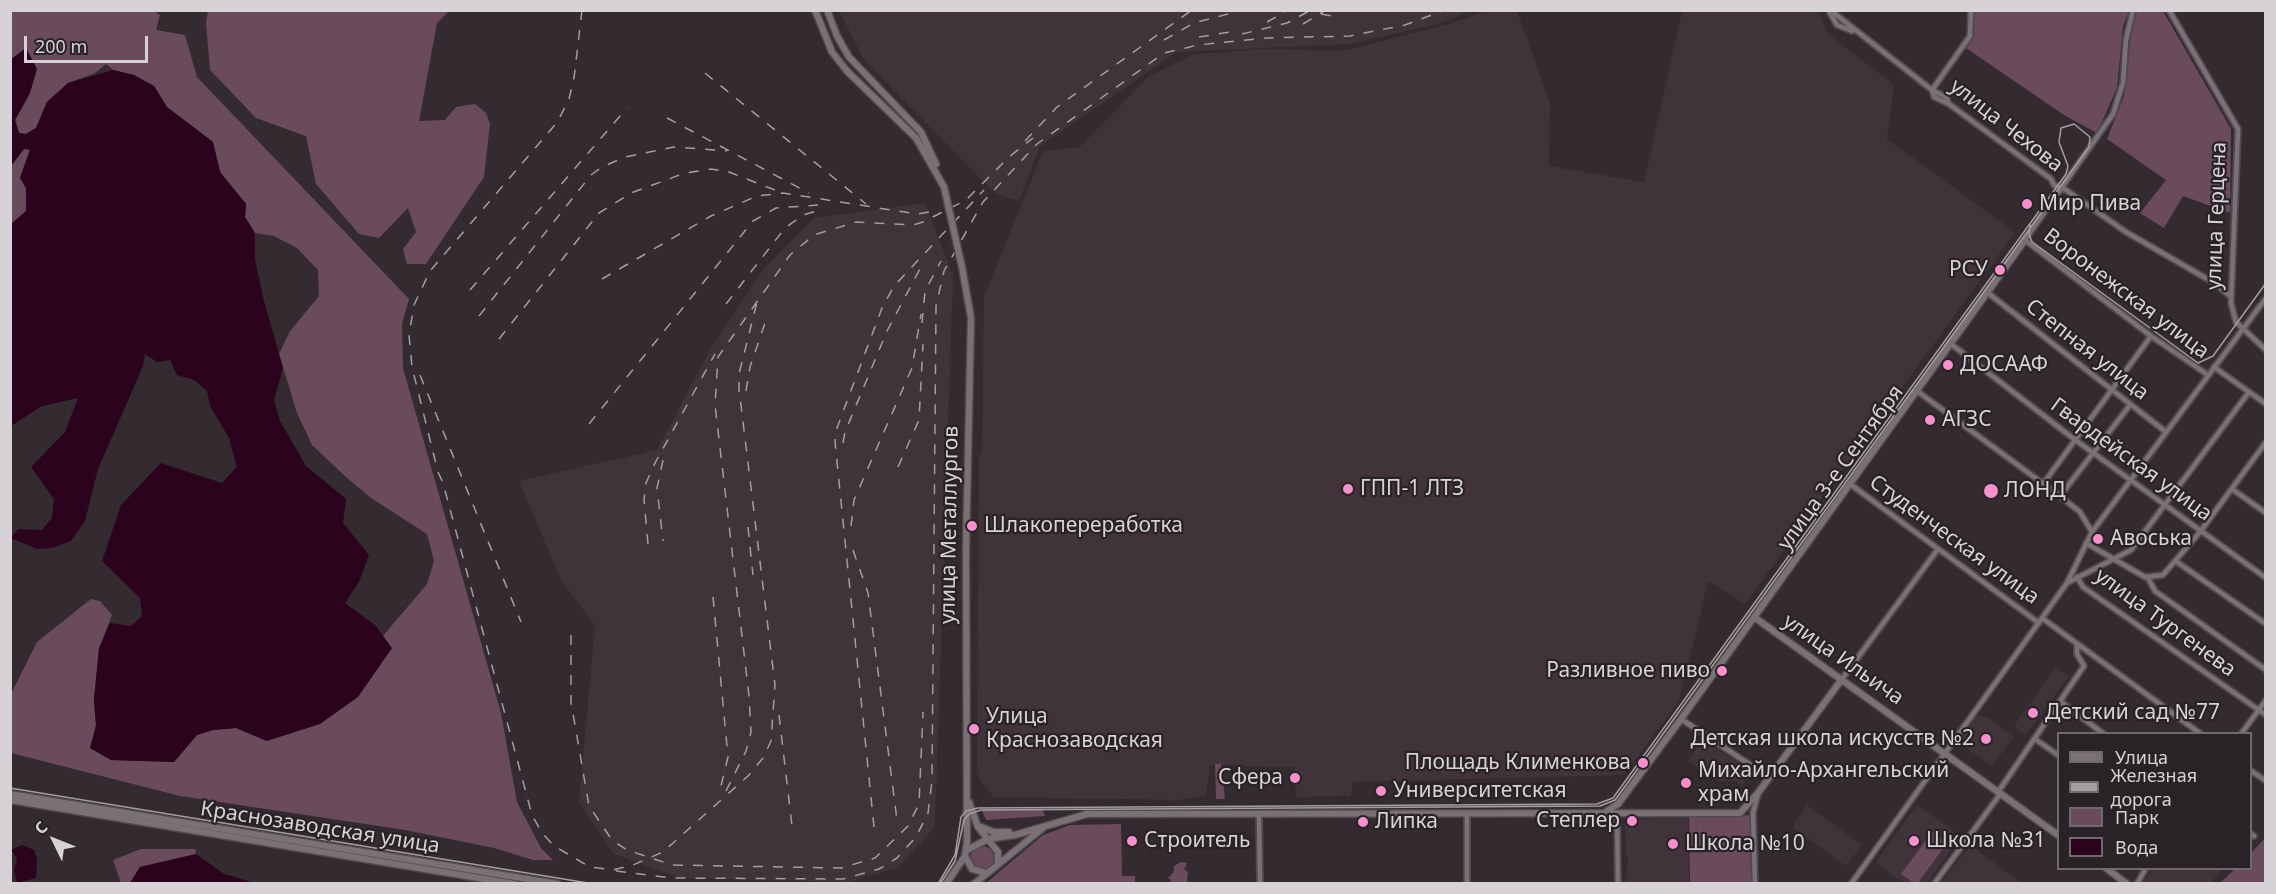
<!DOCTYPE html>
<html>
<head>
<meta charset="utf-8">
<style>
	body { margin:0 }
	#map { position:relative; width:2276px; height:894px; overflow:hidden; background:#332b30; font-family:"Noto Sans",sans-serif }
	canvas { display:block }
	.frame { position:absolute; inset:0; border:12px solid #d7d2d5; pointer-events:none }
	.legend { position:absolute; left:2057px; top:732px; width:195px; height:138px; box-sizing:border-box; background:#292226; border:2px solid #6f686c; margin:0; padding:8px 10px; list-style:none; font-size:18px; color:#d7d2d5 }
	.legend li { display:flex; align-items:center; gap:12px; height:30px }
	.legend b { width:30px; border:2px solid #6f686c }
	.north { position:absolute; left:24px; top:810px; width:60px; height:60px; -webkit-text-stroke:4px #292226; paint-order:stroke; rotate:313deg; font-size:16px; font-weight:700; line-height:24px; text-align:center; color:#d7d2d5 }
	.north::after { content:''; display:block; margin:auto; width:21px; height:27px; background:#d7d2d5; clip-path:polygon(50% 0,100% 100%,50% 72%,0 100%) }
	.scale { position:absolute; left:24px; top:36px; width:124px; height:27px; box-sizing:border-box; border:3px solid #d7d2d5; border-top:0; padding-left:8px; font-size:18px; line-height:21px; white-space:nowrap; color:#d7d2d5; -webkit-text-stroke:4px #292226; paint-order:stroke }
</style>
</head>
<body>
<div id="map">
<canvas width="2276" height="894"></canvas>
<div class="frame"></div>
<ul class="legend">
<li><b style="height:8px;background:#7a7176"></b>Улица</li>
<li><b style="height:8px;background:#a49ea2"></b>Железная дорога</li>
<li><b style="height:16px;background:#694b5c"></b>Парк</li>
<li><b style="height:16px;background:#2b031d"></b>Вода</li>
</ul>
<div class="north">С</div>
<div class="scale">200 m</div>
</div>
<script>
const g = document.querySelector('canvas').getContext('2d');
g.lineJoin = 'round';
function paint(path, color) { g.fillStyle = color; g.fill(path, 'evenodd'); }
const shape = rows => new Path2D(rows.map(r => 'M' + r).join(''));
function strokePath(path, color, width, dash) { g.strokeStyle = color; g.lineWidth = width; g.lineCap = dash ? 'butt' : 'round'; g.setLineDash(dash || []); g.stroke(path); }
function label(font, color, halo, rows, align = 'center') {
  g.font = font + ' "Noto Sans",sans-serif'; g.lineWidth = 4.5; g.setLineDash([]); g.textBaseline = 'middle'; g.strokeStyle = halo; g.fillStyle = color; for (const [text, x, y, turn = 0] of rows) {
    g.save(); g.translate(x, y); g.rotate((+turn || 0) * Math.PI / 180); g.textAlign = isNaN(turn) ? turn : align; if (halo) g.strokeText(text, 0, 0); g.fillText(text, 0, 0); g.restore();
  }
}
paint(shape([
	[839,11,1471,11,1441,23,1350,44,1177,52,1040,146,1019,201,996,194,864,60],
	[1487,11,1517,11,1550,103,1549,166,1644,182,1682,11,1819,11,1826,32,1894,85,1887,139,2015,232,1745,604,1708,581,1679,701,1624,775,1353,782,1351,796,1296,797,1294,767,1210,765,1206,795,1179,800,994,797,981,782,977,771,979,457,982,451,984,297,1043,151,1080,147,1149,76,1195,54,1266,49,1343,51,1449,24],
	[925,203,953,276,935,827,899,867,849,882,679,878,614,854,579,802,595,626,561,580,519,481,657,450,711,348,762,271,814,218],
	[2056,667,2069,676,2026,735,2014,726],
	[1978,715,1985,716,2014,737,1992,766,1958,742],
	[1703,739,1752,772,1742,785,1736,781,1718,781,1688,761],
	[1807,805,1862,845,1846,866,1792,827],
	[1917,805,1961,836,1927,883,1905,883,1875,863],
	[1688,818,1689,883,1626,883,1628,856,1626,856,1625,822,1638,824,1638,819],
	[1970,845,2019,881,2018,883,1941,883],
	[2152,869,2152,868,2222,869,2211,883,2145,883,2143,882]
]), '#41333a');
paint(shape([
	[11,11,154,11,160,15,156,30,185,35,197,77,409,299,402,324,403,368,501,713,517,802,541,848,553,860,533,860,494,848,405,830,180,796,11,753,11,694,37,642,91,599,100,601,112,615,99,649,94,700,96,726,90,748,111,760,174,762,197,735,213,730,236,728,267,741,392,649,383,636,427,584,434,561,427,534,371,498,347,478,312,445,297,413,279,354,290,331,319,296,318,270,297,248,274,236,255,233,245,217,246,204,220,172,213,142,167,107,154,86,134,75,113,70,106,64,95,73,68,83,47,102,36,128,26,134,19,133,15,120,30,93,26,48,11,60],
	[208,11,449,11,437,23,419,121,445,120,456,107,475,104,486,113,490,124,484,177,426,264,407,264,403,249,416,232,408,208,379,238,359,234,316,184,306,136,256,118,210,70,206,23],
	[1973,11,2129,11,2123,26,2117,88,2097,133,2064,115,1966,48,1972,37],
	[2137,11,2163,11,2231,129,2230,213,2183,196,2164,228,2140,213,2166,180,2107,139,2124,96,2131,34],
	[24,149,30,149,20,178,26,188,26,211,11,224,11,166],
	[1215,764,1221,764,1225,799,1216,799],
	[984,809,1043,810,1045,816,986,820,982,811],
	[1752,815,1754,883,1690,883,1689,817],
	[1121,824,1122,876,1135,876,1135,883,986,883,1043,835,1070,825],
	[1932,832,1947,843,1918,883,1914,883,1901,874],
	[2265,838,2265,883,2220,883,2235,869,2250,868,2251,853],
	'970 858a12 12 0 1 1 24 0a12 12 0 1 1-24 0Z',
	[141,849,195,849,196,854,140,867,130,883,121,883,113,860],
	[1181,862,1187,863,1184,869,1188,872,1187,881,1191,883,1170,883,1171,880,1168,878,1173,873,1174,866]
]), '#694b5c');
paint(shape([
	[26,48,37,69,30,93,15,120,19,133,26,134,36,128,47,102,68,83,113,70,134,75,154,86,167,107,213,142,220,172,246,204,245,217,255,233,255,260,264,301,283,368,274,400,280,421,306,466,346,499,343,523,369,555,359,582,345,603,375,625,392,648,358,697,320,724,267,741,236,728,213,730,197,735,174,762,111,760,90,748,96,726,94,700,99,648,110,623,131,626,142,616,140,598,102,561,121,505,161,463,222,483,237,467,229,438,210,406,207,391,194,380,177,375,170,360,157,362,145,354,143,366,98,469,85,521,71,541,52,548,37,549,11,538,18,529,42,530,52,518,54,499,31,467,65,432,78,398,42,406,11,426,11,224,26,211,26,188,20,178,30,150,24,149,11,166,10,60],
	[22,845,34,850,37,859,36,878,17,883,14,870,17,858,11,850],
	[196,854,224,874,255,883,130,883,140,867]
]), '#2b031d');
const street = shape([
	[1830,10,1932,90,1946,97,1949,104,2051,179,2054,185,2066,190,2126,232,2216,284,2230,296],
	[2133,10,2126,40,2123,83,2113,114,2025,240,2151,336,2208,375],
	[2169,10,2238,129,2231,303,2236,322,2266,350],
	[1830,13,1837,25,1852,31],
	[1949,104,1934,97,1932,90,1970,36,1971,10],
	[1988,293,2166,432],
	[1951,344,2074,439,2266,578],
	[2214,367,2266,404],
	[1917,391,2060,496,2080,512,2092,532],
	[1850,484,2039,623],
	[2043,484,2151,336],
	[2232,489,2266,513],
	[2060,496,2130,405],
	[2086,543,2145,577,2163,575,2200,532,2266,442],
	[2177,562,2266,624],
	[2077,577,2083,587,2266,715],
	[2148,578,2155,591,2266,670],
	[2069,582,2131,550,2249,392],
	[2042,618,2201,734],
	[1842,679,1938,549],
	[2061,702,2104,734],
	[1681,719,1770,778],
	[2241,734,2266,700],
	[2035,739,2058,755],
	[2250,770,2266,781],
	[1998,792,2084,666,2077,654,2077,644],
	[1617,813,1618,884],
	[1259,815,1260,884],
	[2250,833,2254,836],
	[1467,884,1467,813],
	[1755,884,1753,813,1758,794],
	[1851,884,2042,618,2067,583,2092,532,2266,298],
	[1934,884,2001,793],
	[2137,884,2146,868]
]);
const secondary = shape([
	[815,10,832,52,847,71,916,138,944,187],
	[827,10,837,36,849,57,921,132,936,164],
	[1754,617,2058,835],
	[10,794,558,884],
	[10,800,515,884],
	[969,802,978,827,998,852,998,863],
	[1607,811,1618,804,1681,719,2025,240],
	[981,827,993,832,1009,832],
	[967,850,988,839,1015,835,1087,814,1740,813,1758,793,1842,679],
	[965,856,972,869,986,873],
	[2106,868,2127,884],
	[946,884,965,856,967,842,966,548,971,318,962,267],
	[974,884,1043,828]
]);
strokePath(street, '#50494d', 8);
strokePath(secondary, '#50494d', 9);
strokePath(street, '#7a7176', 4.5);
strokePath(secondary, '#7a7176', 6);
strokePath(shape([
	[2030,225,2029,234,2032,242,2198,363,2213,356,2266,283],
	[10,788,594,884],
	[938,884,955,855,961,817,966,811,978,808,1597,804,1613,798,2066,174,2068,166,2059,142,2061,128,2074,124,2090,137,2089,147,1615,800,1600,806,981,810,969,814,964,820,955,861,940,884]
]), '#a49ea2', 1.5);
strokePath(shape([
	[582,10,574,78,569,99,561,115,554,126,430,271,414,305,409,335,412,367,438,472,443,483,532,815,542,833,554,846,590,867,613,870,633,865,663,852,749,775,763,758,771,741,775,685,739,389,739,374,757,302],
	[1321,14,1337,17],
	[1267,22,1288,10],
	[1303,24,1326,10],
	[1242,34,1287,23,1311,10],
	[1199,37,1230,32],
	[1164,40,1194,23,1243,10],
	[705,73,866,204],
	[667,118,809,193],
	[1025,141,1057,107,1192,10],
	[602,279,711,216,757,196,783,193,917,214,935,211],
	[470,290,627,108],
	[726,304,785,228,803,215,823,209],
	[479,316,591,175,602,167,625,157,674,147,727,151],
	[922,323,925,291,941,261],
	[499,339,599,213,631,193,685,173,711,169,729,172,780,192],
	[420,375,521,622],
	[746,391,750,367,765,323],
	[589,424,753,221,776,208,818,205],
	[843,443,845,432,887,331,922,265],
	[663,460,657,488,663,541],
	[898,467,919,420,923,344],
	[851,526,854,500,912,368,921,314],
	[748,527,753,575],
	[648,544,644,500,646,483,655,463,715,354],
	[853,550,868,593,897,820],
	[713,597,728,757,720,790],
	[571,635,571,702,589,806,612,840,627,850,672,865,841,868,875,858,908,826,919,804,923,712],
	[779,715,792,826],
	[726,791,746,751,751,732,749,696,715,405,718,357,790,255,814,235,856,222,913,225,923,222,966,200,1009,157,1033,138],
	[874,827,835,442,837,428,882,308,894,286,984,190],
	[616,871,672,878,843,879,879,869,897,858,916,837,928,813,932,781,936,306,944,271,983,202,1037,144,1164,53,1198,45,1266,38,1350,36,1405,25,1445,10]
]), '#a49ea2', 1.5, [10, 10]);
const secondaryBridge = shape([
	[944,187,962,267]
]);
strokePath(secondaryBridge, '#50494d', 9, []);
strokePath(secondaryBridge, '#7a7176', 6);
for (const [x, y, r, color] of [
	[2027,204,6,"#f790cd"],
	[2000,270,6,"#f790cd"],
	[1948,365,6,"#f790cd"],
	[1930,420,6,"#f790cd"],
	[1348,489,6,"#f790cd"],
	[1991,491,8,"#f790cd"],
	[972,526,6,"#f790cd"],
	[2098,539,6,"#f790cd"],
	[1722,671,6,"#f790cd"],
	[2033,713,6,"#f790cd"],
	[974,729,6,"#f790cd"],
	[1986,739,6,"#f790cd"],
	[1643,763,6,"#f790cd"],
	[1295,778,6,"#f790cd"],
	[1686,783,6,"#f790cd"],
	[1381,791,6,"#f790cd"],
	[1632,821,6,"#f790cd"],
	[1363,822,6,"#f790cd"],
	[1132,841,6,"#f790cd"],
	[1914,841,6,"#f790cd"],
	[1673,844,6,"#f790cd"]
]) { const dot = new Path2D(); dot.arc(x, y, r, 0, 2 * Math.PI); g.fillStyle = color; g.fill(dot); strokePath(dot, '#292226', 2); }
label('21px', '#d7d2d5', '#292226', [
	["улица Чехова",2006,126,38],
	["улица Герцена",2217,216,-88],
	["Воронежская улица",2126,294,37],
	["Степная улица",2087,350,38],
	["Гвардейская улица",2131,460,36],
	["улица 3-е Сентября",1841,468,-54],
	["улица Металлургов",950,525,-89],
	["Студенческая улица",1954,540,36],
	["улица Тургенева",2165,623,36],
	["улица Ильича",1843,660,35],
	["Краснозаводская улица",320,828,9]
]);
label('21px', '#d7d2d5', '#292226', [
	["Мир Пива",2039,204],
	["РСУ",1988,270,"right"],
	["ДОСААФ",1960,365],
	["АГЗС",1942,420],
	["ГПП-1 ЛТЗ",1360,489],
	["ЛОНД",2004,491],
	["Шлакопереработка",984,526],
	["Авоська",2110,539],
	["Разливное пиво",1710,671,"right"],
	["Детский сад №77",2045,713],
	["Улица",986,717],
	["Краснозаводская",986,741],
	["Детская школа искусств №2",1974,739,"right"],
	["Площадь Клименкова",1631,763,"right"],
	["Михайло-Архангельский",1698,771],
	["храм",1698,795],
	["Сфера",1283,778,"right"],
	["Университетская",1393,791],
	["Степлер",1620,821,"right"],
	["Липка",1375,822],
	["Строитель",1144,841],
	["Школа №31",1926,841],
	["Школа №10",1685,844]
], 'left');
</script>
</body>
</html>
